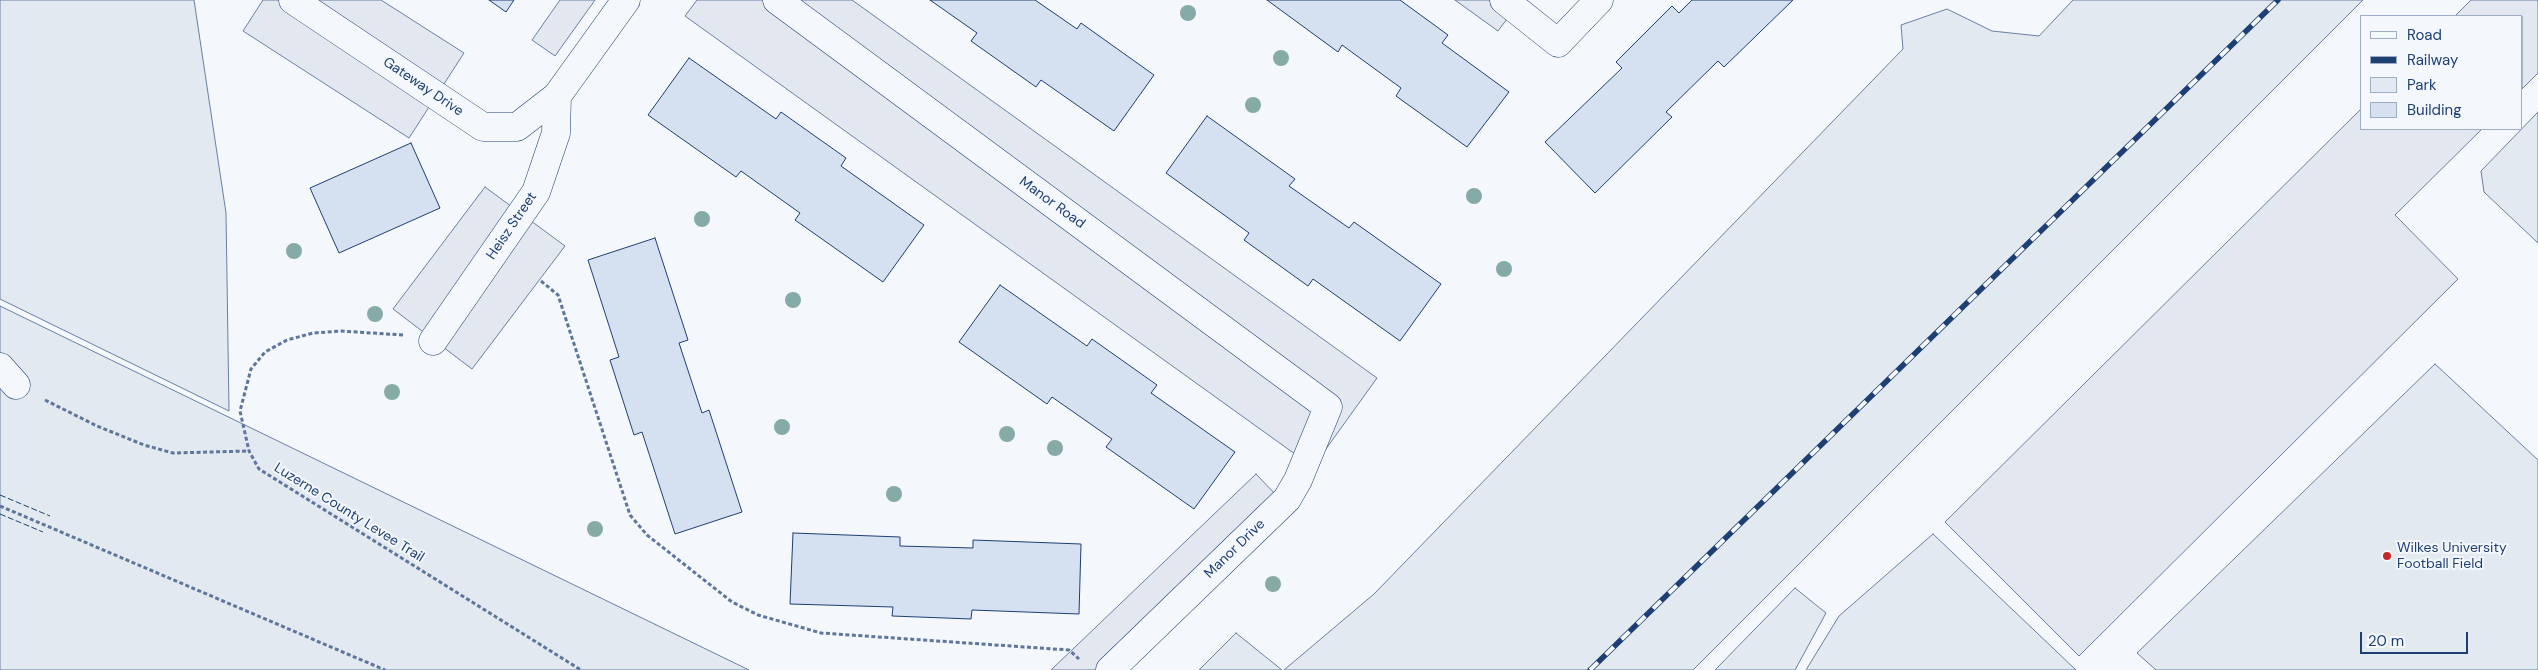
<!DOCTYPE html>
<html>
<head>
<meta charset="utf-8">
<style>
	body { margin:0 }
	#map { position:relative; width:2538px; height:670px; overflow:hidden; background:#f4f7fb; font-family:"DM Sans",sans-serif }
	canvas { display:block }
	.legend { position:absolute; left:2360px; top:15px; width:162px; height:115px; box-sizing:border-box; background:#f4f7fb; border:1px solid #9eadc5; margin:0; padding:6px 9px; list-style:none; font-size:15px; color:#1d3f73 }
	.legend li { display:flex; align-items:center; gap:10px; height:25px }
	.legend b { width:25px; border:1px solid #9eadc5 }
	.scale { position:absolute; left:2360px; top:632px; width:108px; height:22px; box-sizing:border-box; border:2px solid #1d3f73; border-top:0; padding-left:6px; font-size:15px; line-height:18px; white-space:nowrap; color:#1d3f73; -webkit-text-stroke:4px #f4f7fb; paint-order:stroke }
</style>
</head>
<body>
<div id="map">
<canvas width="2538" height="670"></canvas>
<ul class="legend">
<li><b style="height:6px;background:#f4f7fb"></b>Road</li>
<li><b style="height:6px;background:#1d3f73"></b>Railway</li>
<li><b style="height:14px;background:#e3e9f0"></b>Park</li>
<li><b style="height:14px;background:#d5e0f0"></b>Building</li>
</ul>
<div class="scale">20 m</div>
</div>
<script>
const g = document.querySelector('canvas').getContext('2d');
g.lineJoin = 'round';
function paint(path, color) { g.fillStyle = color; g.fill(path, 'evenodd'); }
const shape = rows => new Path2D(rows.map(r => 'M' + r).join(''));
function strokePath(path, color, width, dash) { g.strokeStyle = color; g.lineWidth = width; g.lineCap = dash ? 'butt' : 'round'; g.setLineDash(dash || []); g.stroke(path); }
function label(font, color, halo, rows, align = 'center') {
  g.font = font + ' "DM Sans",sans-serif'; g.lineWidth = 4; g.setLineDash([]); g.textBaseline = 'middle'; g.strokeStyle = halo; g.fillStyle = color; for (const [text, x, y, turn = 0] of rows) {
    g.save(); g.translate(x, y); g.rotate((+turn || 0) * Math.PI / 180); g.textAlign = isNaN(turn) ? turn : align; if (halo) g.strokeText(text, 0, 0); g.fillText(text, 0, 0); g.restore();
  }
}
const green = shape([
	[0,0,194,0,226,213,229,411,0,299,0,0],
	[2073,0,2363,0,1693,670,1284,670,1374,594,1903,49,1901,25,1947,9,1992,31,2039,36,2073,0],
	[2538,112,2538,243,2484,192,2481,171,2538,112],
	[0,306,749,670,0,670,0,306],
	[2435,364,2538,460,2538,670,2156,670,2137,653,2435,364],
	[1933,534,2076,670,1806,670,1839,616,1933,534],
	[1795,588,1826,613,1795,670,1715,670,1795,588],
	[1236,633,1282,670,1199,670,1236,633]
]);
paint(green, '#e3e9f0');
strokePath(green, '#687fa3', 1);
const parking = shape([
	[263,0,381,0,464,53,409,138,243,31,263,0],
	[560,0,595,0,555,56,532,40,560,0],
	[697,0,852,0,1377,378,1313,467,685,16,697,0],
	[1455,0,1521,0,1498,31,1455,0],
	[2471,0,2538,0,2538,73,2522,89,2522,16,2455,16,2471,0],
	[2362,108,2362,129,2482,129,2395,215,2458,279,2079,656,1945,522,2362,108],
	[485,187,565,246,472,369,393,309,485,187],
	[1256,474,1280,499,1102,670,1051,670,1256,474]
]);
paint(parking, '#e3e8f0');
strokePath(parking, '#687fa3', 1);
const building = shape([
	[489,0,514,0,506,12,489,0],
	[930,0,1035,0,1077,29,1081,23,1154,75,1114,131,1041,80,1036,87,971,41,977,33,930,0],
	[1267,0,1400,0,1448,35,1442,43,1509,92,1467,147,1396,96,1401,88,1342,45,1338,52,1267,0],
	[1692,0,1793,0,1724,67,1718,61,1666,112,1672,117,1595,193,1545,142,1622,68,1616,62,1672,6,1679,13,1692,0],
	[689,58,776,119,781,112,846,158,841,166,924,225,883,282,795,220,800,213,741,171,736,177,648,115,689,58],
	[1207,116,1295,179,1289,186,1349,228,1354,222,1441,284,1400,341,1313,279,1308,286,1244,240,1249,233,1166,173,1207,116],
	[411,143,440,208,339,253,310,188,411,143],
	[655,238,688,340,679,343,702,413,709,410,742,512,675,534,642,432,634,435,610,360,619,357,588,260,655,238],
	[1000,285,1087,346,1092,339,1157,385,1151,393,1235,452,1194,509,1106,447,1112,439,1052,397,1047,404,959,342,1000,285],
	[793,533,900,537,900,546,973,548,973,540,1081,544,1079,614,972,610,971,619,892,616,893,607,790,604,793,533]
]);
paint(building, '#d5e0f0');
strokePath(building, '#1d3f73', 1);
const minor = shape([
	[293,0,483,127,517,127,557,96],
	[777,0,1328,407,1298,480,1287,499,1110,670],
	[1504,0,1558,43,1599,0],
	[433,341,536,192,556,133,557,96,626,0],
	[0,367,16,385]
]);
strokePath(minor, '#1d3f73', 29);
strokePath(shape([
	[541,281,558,295,630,515,647,535,732,602,758,615,821,633,1069,650,1079,659],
	[403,335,341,331,313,333,287,340,265,352,251,369,240,411,249,451,259,469,581,670],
	[45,400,97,426,144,445,173,453,249,451],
	[0,506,385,670]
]), '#5e769c', 3, [4, 2.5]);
strokePath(minor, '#f4f7fb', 28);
const rail = shape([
	[1590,670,2278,0]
]);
strokePath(rail, '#1d3f73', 5.5);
strokePath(rail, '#f4f7fb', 4, [11]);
strokePath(shape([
	[0,495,50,516],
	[0,514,43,532]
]), '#1d3f73', 1, [6, 2.5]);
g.fillStyle = '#86aba6';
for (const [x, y] of [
	[1188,13],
	[1281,58],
	[1253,105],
	[1474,196],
	[702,219],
	[294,251],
	[1504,269],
	[793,300],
	[375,314],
	[392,392],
	[782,427],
	[1007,434],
	[1055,448],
	[894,494],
	[595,529],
	[1273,584]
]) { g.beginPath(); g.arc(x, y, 8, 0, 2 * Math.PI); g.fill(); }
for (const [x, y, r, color] of [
	[2387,556,5,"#c62828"]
]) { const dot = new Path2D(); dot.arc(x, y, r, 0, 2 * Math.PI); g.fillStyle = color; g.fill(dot); strokePath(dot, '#f4f7fb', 2); }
label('14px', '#1d3f73', '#f4f7fb', [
	["Gateway Drive",423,87,34],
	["Manor Road",1052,203,36],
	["Heisz Street",512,226,-56],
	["Luzerne County Levee Trail",349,513,32],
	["Manor Drive",1235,549,-44]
]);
label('14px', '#1d3f73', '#f4f7fb', [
	["Wilkes University",2397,548],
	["Football Field",2397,564]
], 'left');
</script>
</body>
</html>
